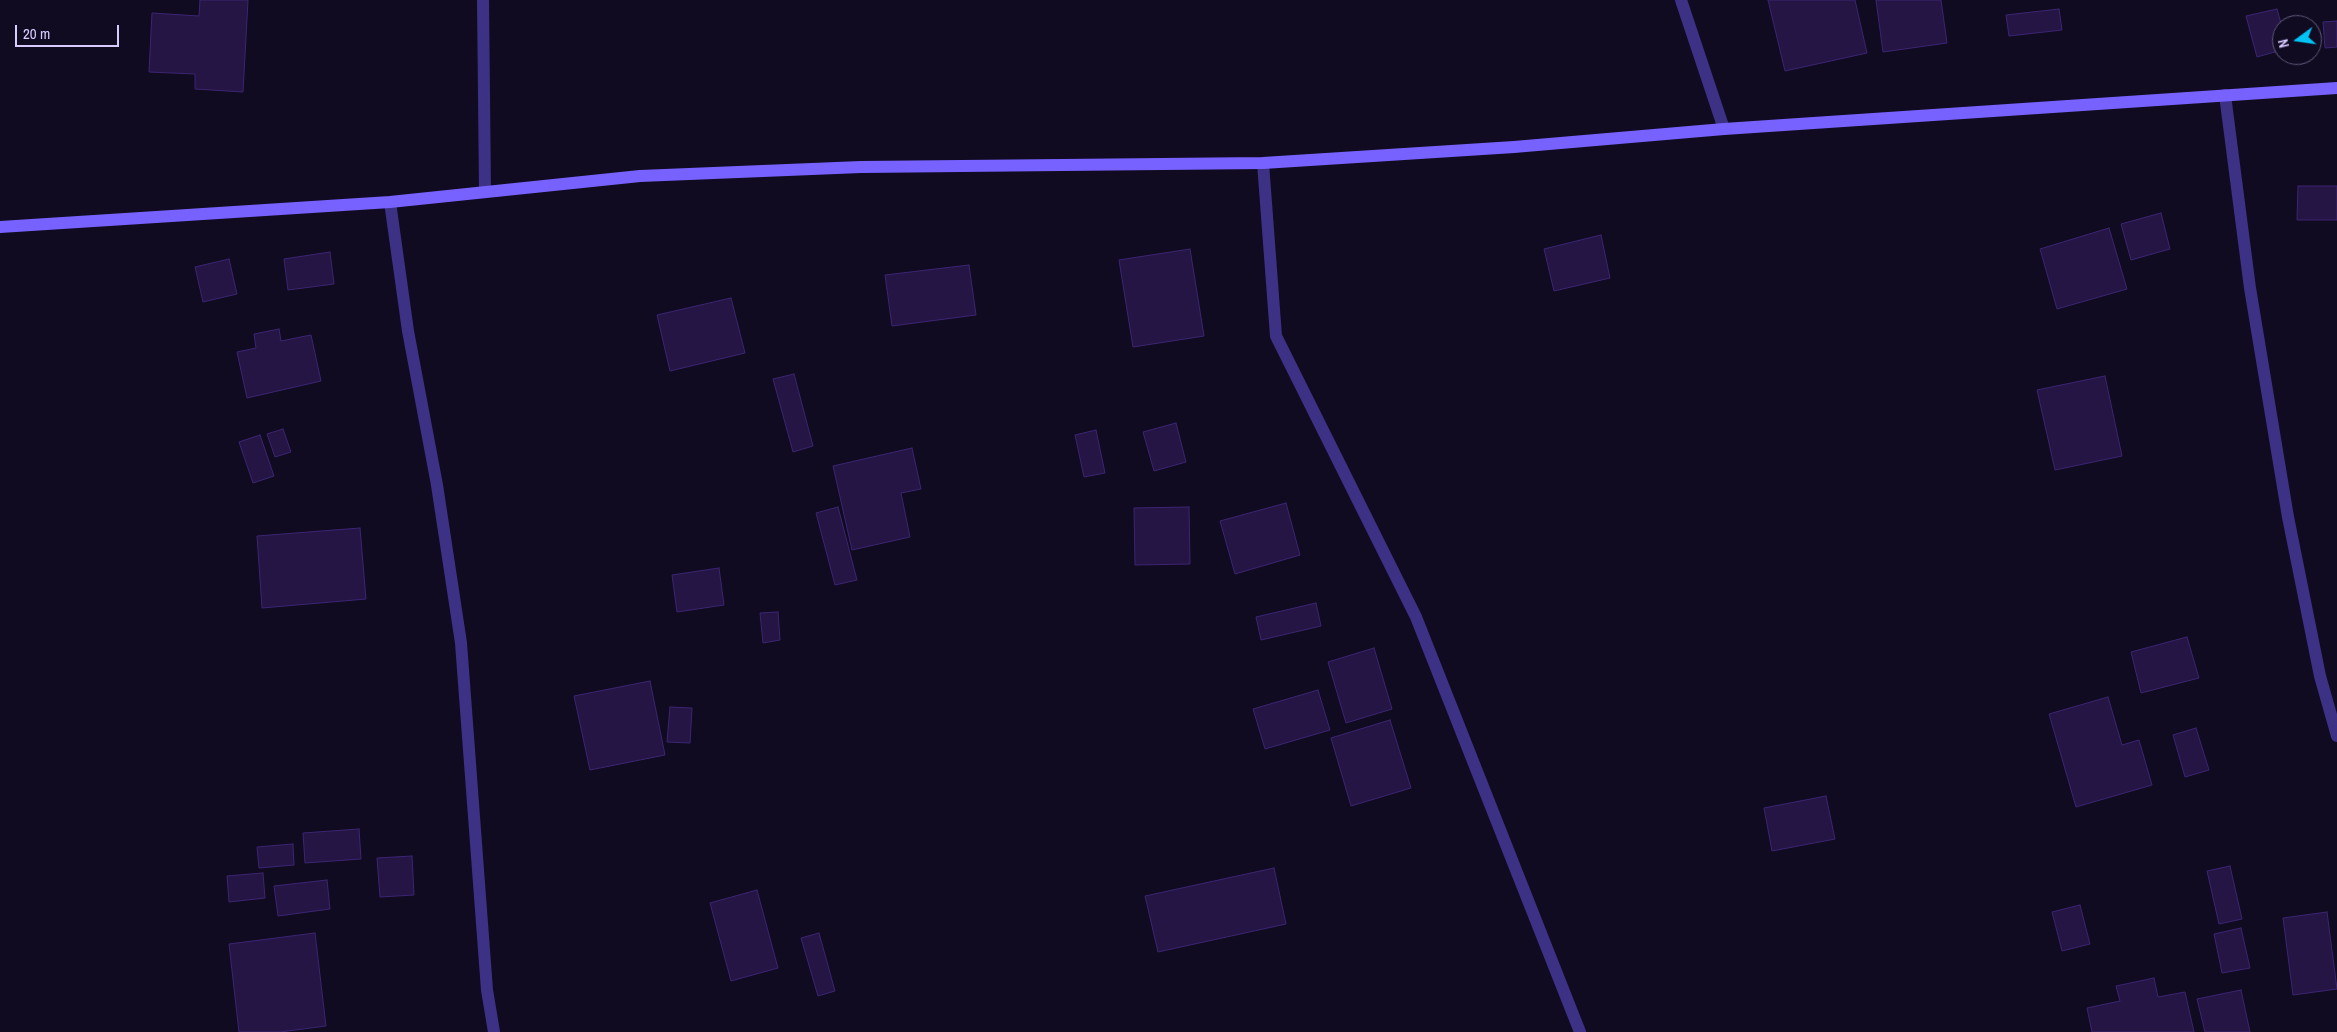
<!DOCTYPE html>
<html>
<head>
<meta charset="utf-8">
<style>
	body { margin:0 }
	#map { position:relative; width:2337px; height:1032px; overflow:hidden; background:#110b22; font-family:"Archivo Narrow",sans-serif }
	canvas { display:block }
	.north { position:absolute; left:2272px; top:15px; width:50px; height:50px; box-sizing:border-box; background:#110b22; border:1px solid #60587a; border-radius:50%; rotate:256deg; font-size:14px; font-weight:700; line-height:20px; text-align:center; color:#d7cbff }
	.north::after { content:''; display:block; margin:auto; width:18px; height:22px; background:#00c4f6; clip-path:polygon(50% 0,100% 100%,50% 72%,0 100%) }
	.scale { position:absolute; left:15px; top:25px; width:104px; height:22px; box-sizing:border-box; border:2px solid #d7cbff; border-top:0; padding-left:6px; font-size:15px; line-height:18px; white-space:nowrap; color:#d7cbff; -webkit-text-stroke:4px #110b22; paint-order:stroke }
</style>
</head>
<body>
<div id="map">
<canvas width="2337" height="1032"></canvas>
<div class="north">N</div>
<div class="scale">20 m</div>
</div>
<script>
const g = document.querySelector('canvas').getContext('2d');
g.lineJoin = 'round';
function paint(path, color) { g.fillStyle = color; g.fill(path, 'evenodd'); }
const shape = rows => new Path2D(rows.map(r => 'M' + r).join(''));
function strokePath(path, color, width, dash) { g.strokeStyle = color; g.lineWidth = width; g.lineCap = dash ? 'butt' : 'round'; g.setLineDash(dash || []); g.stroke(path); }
const building = shape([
	[200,0,248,0,243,92,195,89,195,74,149,72,152,13,199,16,200,0],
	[1768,0,1855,0,1867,53,1785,71,1768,0],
	[1876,0,1941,0,1947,43,1883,52,1876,0],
	[2059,9,2062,30,2009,36,2006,15,2059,9],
	[2277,9,2282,27,2282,50,2257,57,2246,16,2277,9],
	[2337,21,2337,47,2325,48,2323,22,2337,21],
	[2298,186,2337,186,2337,220,2297,220,2298,186],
	[2161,213,2170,249,2131,260,2121,224,2161,213],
	[2109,228,2127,289,2057,309,2040,249,2109,228],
	[1601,235,1610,278,1554,291,1544,249,1601,235],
	[1190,249,1204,336,1133,347,1119,260,1190,249],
	[330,252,334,284,288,290,284,259,330,252],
	[229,259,237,294,203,302,195,267,229,259],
	[969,265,976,315,892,326,885,275,969,265],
	[731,298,745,353,670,371,657,315,731,298],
	[279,329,281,341,311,335,321,381,247,398,237,352,256,348,254,334,279,329],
	[794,374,813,446,793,452,773,379,794,374],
	[2105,376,2122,456,2055,470,2037,390,2105,376],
	[1176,423,1186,462,1154,471,1143,432,1176,423],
	[283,429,291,452,275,457,267,434,283,429],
	[1096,430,1105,473,1084,477,1075,435,1096,430],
	[260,435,274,476,253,483,239,442,260,435],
	[912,448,921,489,901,493,910,537,852,550,833,466,912,448],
	[1286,503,1300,555,1235,574,1220,521,1286,503],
	[838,507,857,580,835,585,816,513,838,507],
	[1189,507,1190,564,1135,565,1134,508,1189,507],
	[360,528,366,599,262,608,257,536,360,528],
	[719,568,724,605,677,612,672,575,719,568],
	[1316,603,1321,626,1261,640,1256,617,1316,603],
	[778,612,780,640,763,643,760,613,778,612],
	[2187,637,2199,678,2141,693,2131,652,2187,637],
	[1374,648,1392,709,1346,723,1328,662,1374,648],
	[650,681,665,755,590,770,574,696,650,681],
	[1318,690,1330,730,1265,749,1253,709,1318,690],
	[2108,697,2122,745,2139,740,2152,785,2076,807,2049,714,2108,697],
	[670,707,692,708,690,743,667,742,670,707],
	[1390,720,1411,788,1351,806,1331,738,1390,720],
	[2196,728,2209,770,2185,777,2173,735,2196,728],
	[1826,796,1835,839,1772,851,1764,808,1826,796],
	[359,829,361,859,305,863,303,833,359,829],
	[293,844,294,865,259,868,257,847,293,844],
	[412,856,414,895,380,897,377,858,412,856],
	[2230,866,2242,919,2219,924,2207,871,2230,866],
	[1274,868,1286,924,1158,952,1145,896,1274,868],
	[263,873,265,898,229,902,227,876,263,873],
	[327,880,330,909,278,916,274,886,327,880],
	[757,890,778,968,731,981,710,903,757,890],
	[2080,905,2090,944,2062,951,2052,912,2080,905],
	[2327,912,2337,989,2293,995,2283,918,2327,912],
	[2241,928,2250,968,2222,973,2214,934,2241,928],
	[315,933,326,1026,280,1032,239,1032,229,944,315,933],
	[819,933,835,991,818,996,801,938,819,933],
	[2154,978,2158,997,2185,992,2194,1032,2092,1032,2087,1008,2120,1001,2116,986,2154,978],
	[2241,990,2250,1032,2205,1032,2197,999,2241,990]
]);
paint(building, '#241544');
strokePath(building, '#3c2573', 1);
strokePath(shape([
	[483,0,485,191],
	[1681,0,1724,129],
	[2225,95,2250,288,2288,517,2320,676,2337,736],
	[1263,163,1276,336,1416,617,1580,1032],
	[390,202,408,331,437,485,461,643,487,990,494,1032]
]), '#3d3185', 12);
strokePath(shape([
	[0,227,390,202,640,176,861,167,1263,163,1514,147,1724,129,2337,88]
]), '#7762ff', 12);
</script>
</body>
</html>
